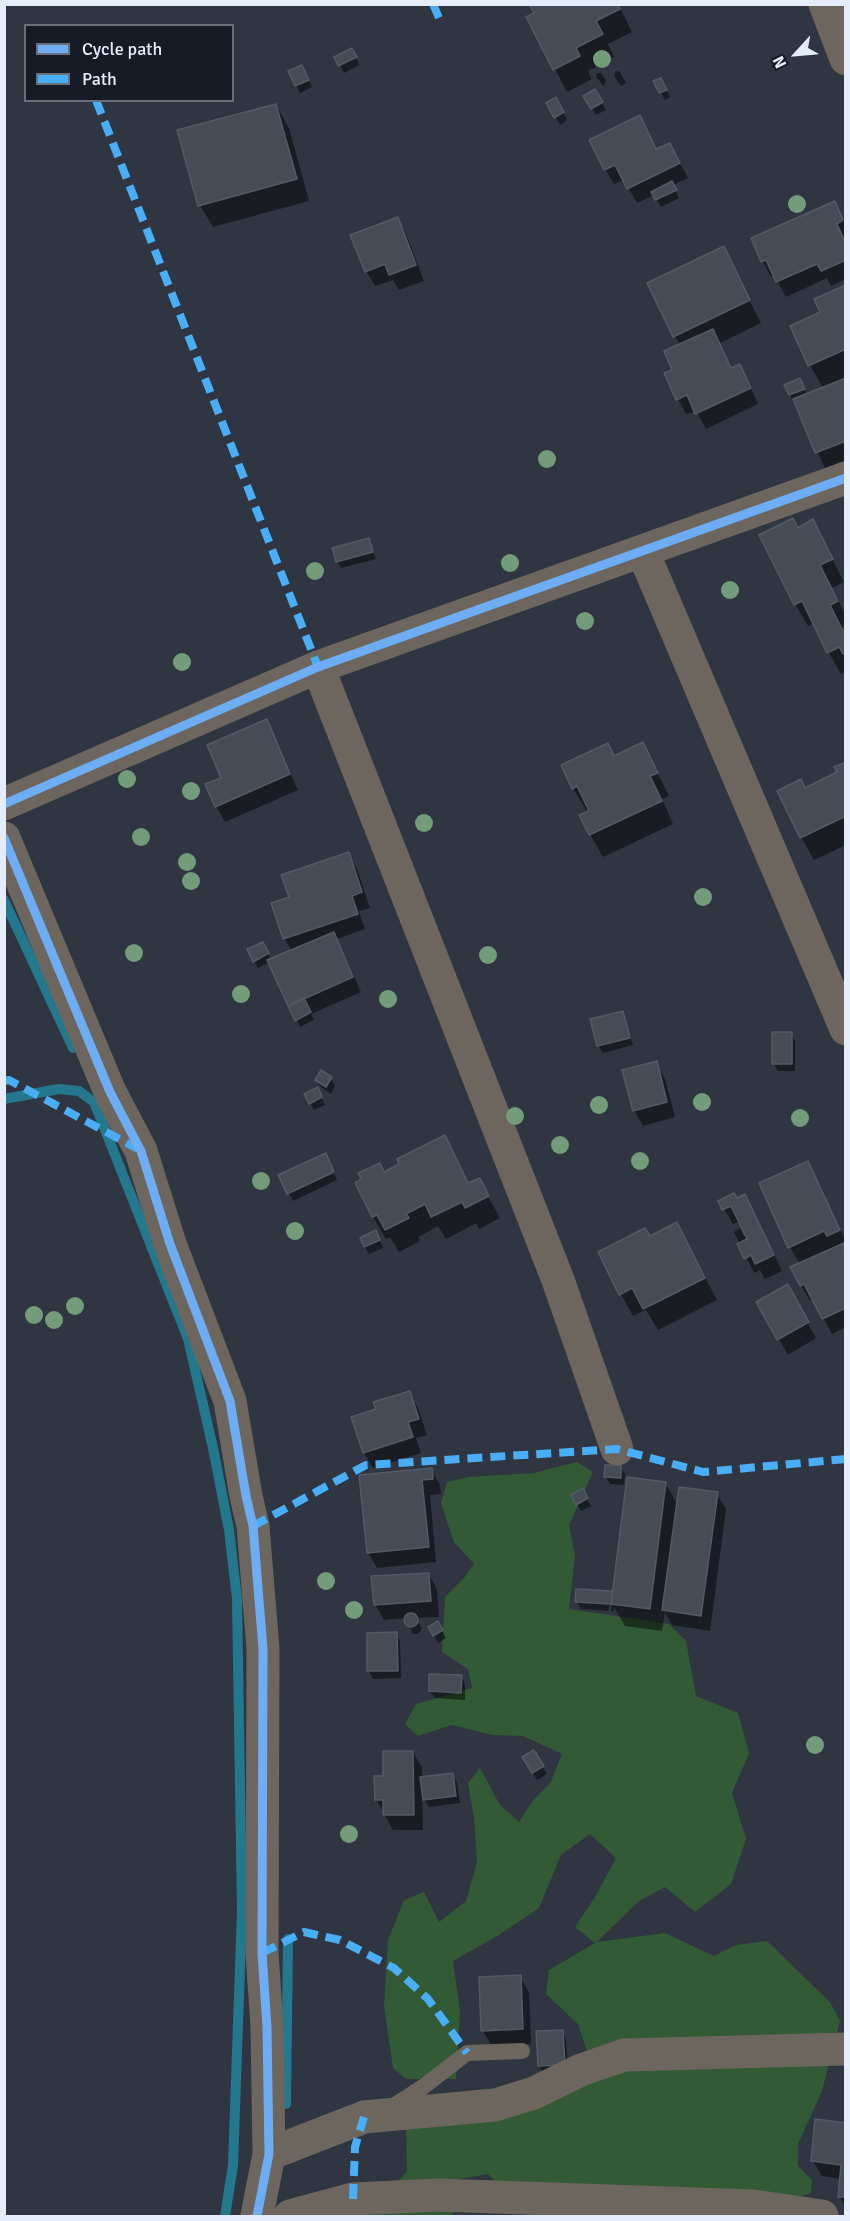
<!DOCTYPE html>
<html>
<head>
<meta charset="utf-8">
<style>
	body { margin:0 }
	#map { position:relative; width:850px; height:2221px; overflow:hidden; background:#2f3641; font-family:Signika,sans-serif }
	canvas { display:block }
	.frame { position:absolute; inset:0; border:6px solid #e5edfa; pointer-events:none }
	.legend { position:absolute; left:24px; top:24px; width:210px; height:78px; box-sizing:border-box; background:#161c25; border:2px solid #69707a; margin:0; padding:8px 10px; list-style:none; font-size:18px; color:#e5edfa }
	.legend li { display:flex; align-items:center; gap:12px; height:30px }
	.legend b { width:30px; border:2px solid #69707a }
	.north { position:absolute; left:766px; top:24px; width:60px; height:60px; -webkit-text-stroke:4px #161c25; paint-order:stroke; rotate:244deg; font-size:16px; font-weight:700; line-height:24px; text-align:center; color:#e5edfa }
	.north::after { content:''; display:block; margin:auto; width:21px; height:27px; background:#e5edfa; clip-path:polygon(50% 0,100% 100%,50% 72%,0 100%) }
</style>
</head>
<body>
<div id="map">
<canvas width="850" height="2221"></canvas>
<div class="frame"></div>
<ul class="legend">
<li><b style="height:8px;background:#6dadf4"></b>Cycle path</li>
<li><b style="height:8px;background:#49aef6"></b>Path</li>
</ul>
<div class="north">N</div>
</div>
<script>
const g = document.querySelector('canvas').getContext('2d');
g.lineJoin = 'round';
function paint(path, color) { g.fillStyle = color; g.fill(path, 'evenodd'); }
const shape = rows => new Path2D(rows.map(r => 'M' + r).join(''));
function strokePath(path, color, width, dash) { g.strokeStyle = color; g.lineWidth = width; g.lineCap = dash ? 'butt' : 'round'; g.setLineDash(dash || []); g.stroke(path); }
paint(shape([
	[577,1462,593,1472,569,1525,575,1556,569,1609,669,1624,686,1641,696,1696,738,1713,749,1753,732,1793,746,1839,731,1884,695,1912,665,1887,639,1901,597,1942,665,1933,714,1956,736,1945,767,1941,830,2002,840,2021,822,2091,798,2144,798,2166,812,2180,811,2193,796,2198,576,2188,561,2216,523,2216,529,2214,488,2174,448,2181,453,2216,370,2216,407,2171,406,2123,486,2088,501,2113,588,2054,578,2024,546,1994,549,1970,595,1943,575,1927,595,1897,616,1858,590,1834,561,1855,539,1908,499,1935,453,1961,460,2012,456,2079,406,2079,393,2068,384,2005,388,1940,404,1900,424,1892,439,1922,466,1901,477,1862,474,1818,468,1783,480,1768,500,1805,519,1822,531,1803,551,1782,562,1754,523,1736,492,1735,452,1725,418,1736,405,1724,416,1704,472,1688,468,1669,442,1652,445,1597,464,1578,474,1564,454,1542,441,1504,447,1482,469,1477,534,1473]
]), '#325a35');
paint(shape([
	[618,4,632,32,608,44,614,57,588,71,592,79,567,92,528,18,536,14],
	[336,57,356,57,359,65,344,73],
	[616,71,620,72,626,83,621,86,614,76],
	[597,73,601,73,606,80,604,86,596,77],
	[306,74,312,87,300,93,296,85],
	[655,82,665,87,670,97,665,100],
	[595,91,606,110,596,115,585,96],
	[556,99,567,120,560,125,548,103],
	[276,105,289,128,309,201,213,227,200,205],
	[640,117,657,151,670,145,688,178,673,185,679,198,661,207,654,195,637,203,624,180,614,184,605,169],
	[834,203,846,224,846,279,831,286,827,278,786,297,774,275,771,277,763,262,753,239],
	[398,219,406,234,424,281,399,290,393,280,375,286,366,271],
	[723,248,761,323,720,343,732,369,748,382,758,404,706,429,696,411,686,414,678,399,674,370,680,345,675,336],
	[846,286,846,460,825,468,786,386,803,387,807,395,823,388,810,365,822,313],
	[813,521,844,582,832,588,846,616,846,626,841,628,846,636,815,623,808,626,795,604,798,529],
	[368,540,376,559,341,568,337,561],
	[846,645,846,672,841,674,829,653],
	[266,721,298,790,225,822,216,806,223,779],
	[608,744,615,757,643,744,669,796,662,799,673,824,603,857,590,834,591,812,589,809,586,810,573,788],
	[846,763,846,845,814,860,801,837,805,789,839,773],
	[348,854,357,869,370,908,359,911,365,929,337,939,361,992,311,1014,314,1020,300,1027,270,962,258,968,254,961,262,944,271,960,292,951,284,938,291,898],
	[622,1013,633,1045,603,1053,598,1045],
	[791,1034,795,1041,795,1071,778,1071,774,1064],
	[656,1063,665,1079,675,1117,643,1126,634,1110],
	[331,1079,335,1086,331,1094,321,1087,316,1080],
	[321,1097,325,1105,314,1110,310,1103],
	[444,1137,469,1184,479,1180,500,1218,479,1229,476,1223,446,1239,438,1226,418,1237,420,1241,399,1252,390,1237,386,1239,373,1217,384,1173],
	[329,1162,337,1180,293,1201,280,1176],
	[808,1163,846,1241,846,1327,832,1334,813,1299,810,1301,801,1285,800,1264,790,1247],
	[737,1199,753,1211,782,1271,765,1279,760,1270,754,1273,734,1232,740,1228,744,1236,746,1235,740,1221,733,1224,724,1209],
	[677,1224,717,1300,658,1330,646,1310,633,1316,621,1294,649,1238],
	[376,1232,383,1248,369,1254,365,1247],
	[787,1286,816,1338,788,1355,758,1302],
	[409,1392,418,1408,427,1435,416,1438,421,1453,373,1468,364,1453,353,1418,377,1410],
	[620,1467,625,1474,624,1485,610,1484,606,1477],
	[431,1469,440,1485,441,1494,430,1495,436,1562,377,1568,368,1552,361,1476],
	[665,1483,678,1505,717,1494,726,1509,710,1631,672,1625,665,1612,662,1631,625,1626,614,1607,614,1611,611,1611,613,1596,611,1596,608,1611,581,1609,577,1602,614,1592],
	[582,1490,591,1506,581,1511,573,1496],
	[429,1574,437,1590,439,1617,415,1618,422,1628,418,1634,413,1634,406,1618,384,1620,375,1604],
	[438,1623,446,1638,438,1643,430,1628],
	[368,1634,396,1634,400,1641,401,1678,373,1679,369,1671],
	[461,1676,465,1684,465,1700,435,1698,430,1691],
	[413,1752,422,1768,422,1779,452,1774,457,1782,460,1803,429,1807,422,1796,423,1830,393,1830,376,1799,384,1778],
	[534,1752,547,1774,537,1780,524,1757],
	[520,1977,529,1992,531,2044,492,2046,483,2031],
	[562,2031,566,2039,568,2072,544,2073,539,2066],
	[846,2124,846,2207,839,2196,841,2179,822,2176,813,2161]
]), '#0007');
strokePath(shape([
	[4,900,73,1048],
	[4,1099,59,1089,79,1091,94,1102,188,1339,213,1448,229,1530,237,1599,242,1911,233,2165,225,2216],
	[286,2104,288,1939]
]), '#23788d', 10);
const building = shape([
	[529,4,618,4,620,9,596,21,603,34,576,48,580,56,553,70,526,17,534,13,529,4],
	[352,48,357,57,338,66,334,57,352,48],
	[302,65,309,80,295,86,288,71,302,65],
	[661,78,667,90,659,93,653,81,661,78],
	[595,89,603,102,591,109,583,96,595,89],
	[556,97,564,112,554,118,546,103,556,97],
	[276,104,297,179,198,206,177,130,276,104],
	[640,115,656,149,670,143,680,163,627,189,615,165,604,170,589,140,640,115],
	[672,181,677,190,655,200,651,192,672,181],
	[835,201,843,220,837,224,846,244,846,260,821,271,817,264,776,282,766,260,761,262,751,238,835,201],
	[398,217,416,265,389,275,385,264,365,272,350,235,398,217],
	[724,246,750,300,673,337,647,283,724,246],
	[846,285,846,349,808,366,790,326,820,312,814,299,846,285],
	[713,329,731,368,740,364,751,388,695,414,687,395,676,400,664,373,672,370,664,351,713,329],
	[800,378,805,389,789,395,784,385,800,378],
	[846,378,846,441,815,453,793,399,846,378],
	[793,518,798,528,813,519,833,559,820,565,838,601,830,605,846,637,846,652,843,654,839,647,827,653,802,601,794,605,759,535,793,518],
	[369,538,373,552,336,562,332,548,369,538],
	[267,719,290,774,215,807,205,784,221,778,207,745,267,719],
	[643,742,658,773,650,776,662,801,589,835,579,815,589,811,577,786,572,789,561,765,608,743,614,756,643,742],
	[846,762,846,816,800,838,777,791,801,779,805,788,837,772,834,767,846,762],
	[349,852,362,892,352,896,358,914,283,939,271,903,289,897,281,875,349,852],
	[334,932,353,977,288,1006,267,960,334,932],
	[263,942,269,953,253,962,247,949,263,942],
	[304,998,311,1012,295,1021,288,1006,304,998],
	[623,1011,630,1038,597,1046,590,1019,623,1011],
	[772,1032,792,1032,792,1064,772,1064,772,1032],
	[657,1061,667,1102,633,1111,622,1070,657,1061],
	[321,1070,332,1077,326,1087,315,1080,321,1070],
	[318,1087,322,1097,309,1104,304,1094,318,1087],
	[445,1135,468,1183,480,1178,489,1196,465,1208,462,1202,431,1217,425,1204,406,1214,409,1218,385,1230,377,1215,372,1217,355,1183,361,1179,358,1173,380,1163,384,1172,399,1164,397,1159,445,1135],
	[326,1153,334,1172,287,1194,278,1175,326,1153],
	[808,1161,840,1230,827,1236,824,1231,788,1248,759,1183,808,1161],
	[734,1193,737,1198,745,1194,774,1255,755,1264,751,1255,744,1259,737,1244,747,1239,731,1206,722,1210,718,1201,734,1193],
	[677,1222,705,1278,643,1309,632,1288,619,1295,598,1252,645,1228,650,1236,677,1222],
	[376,1230,380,1240,364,1247,360,1238,376,1230],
	[844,1243,846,1308,822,1319,804,1284,800,1286,790,1267,844,1243],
	[788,1284,809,1322,777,1340,756,1302,788,1284],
	[410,1391,419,1419,408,1422,413,1437,363,1453,351,1417,376,1409,373,1402,410,1391],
	[605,1465,621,1465,621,1478,604,1477,605,1465],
	[432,1468,433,1479,422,1480,429,1547,367,1553,359,1475,432,1468],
	[627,1477,666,1482,650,1609,611,1604,627,1477],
	[679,1487,718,1492,701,1616,662,1610,679,1487],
	[583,1488,588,1498,576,1505,571,1495,583,1488],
	[429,1573,431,1601,374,1605,371,1576,429,1573],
	[576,1589,613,1591,611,1604,575,1602,576,1589],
	'404 1620a7 7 0 1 1 14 0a7 7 0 1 1-14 0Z',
	[438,1621,443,1630,433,1636,428,1627,438,1621],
	[397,1632,398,1671,367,1671,367,1633,397,1632],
	[429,1674,462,1675,461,1693,429,1691,429,1674],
	[534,1750,544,1766,532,1773,522,1757,534,1750],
	[383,1751,413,1751,414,1815,383,1815,383,1800,375,1800,374,1776,383,1776,383,1751],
	[453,1773,456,1796,423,1800,420,1777,453,1773],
	[521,1975,523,2029,481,2031,479,1977,521,1975],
	[563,2030,565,2065,538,2066,536,2031,563,2030],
	[815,2119,846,2123,846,2197,838,2197,841,2165,811,2161,815,2119]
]);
paint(building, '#464c56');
strokePath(building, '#545a63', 1.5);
strokePath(shape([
	[389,2109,423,2087,467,2053,522,2051]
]), '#6c665e', 16);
strokePath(shape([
	[825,4,846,59],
	[643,552,846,1029],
	[318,667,558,1280,617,1449],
	[4,804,318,667,846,478],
	[4,838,110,1092,141,1151,170,1244,230,1401,246,1496,253,1526,263,1649,262,1953,267,2027,269,2154,257,2216],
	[269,2154,364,2117,495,2105,534,2093,581,2070,624,2055,846,2049],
	[290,2216,353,2199,437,2195,754,2206,822,2216]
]), '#6c665e', 33);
strokePath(shape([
	[433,4,439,18],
	[96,100,318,667],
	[4,1081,9,1080,138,1149],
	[253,1526,366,1465,617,1449,703,1472,846,1459],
	[262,1953,304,1932,340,1940,394,1968,428,1999,467,2053],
	[353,2199,355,2147,364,2117]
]), '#49aef6', 8, [15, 8]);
strokePath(shape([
	[4,804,318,667,846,478],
	[4,838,110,1092,141,1151,170,1244,230,1401,246,1496,253,1526,263,1649,262,1953,267,2027,269,2154,257,2216]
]), '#6dadf4', 9);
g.fillStyle = '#739c7b';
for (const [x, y] of [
	[602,59],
	[797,204],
	[547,459],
	[510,563],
	[315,571],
	[730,590],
	[585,621],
	[182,662],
	[127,779],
	[191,791],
	[424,823],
	[141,837],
	[187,862],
	[191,881],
	[703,897],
	[134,953],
	[488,955],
	[241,994],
	[388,999],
	[702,1102],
	[599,1105],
	[515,1116],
	[800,1118],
	[560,1145],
	[640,1161],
	[261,1181],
	[295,1231],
	[75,1306],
	[34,1315],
	[54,1320],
	[326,1581],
	[354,1610],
	[815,1745],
	[349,1834]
]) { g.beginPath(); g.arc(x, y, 9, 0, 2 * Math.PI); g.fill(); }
</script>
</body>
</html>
